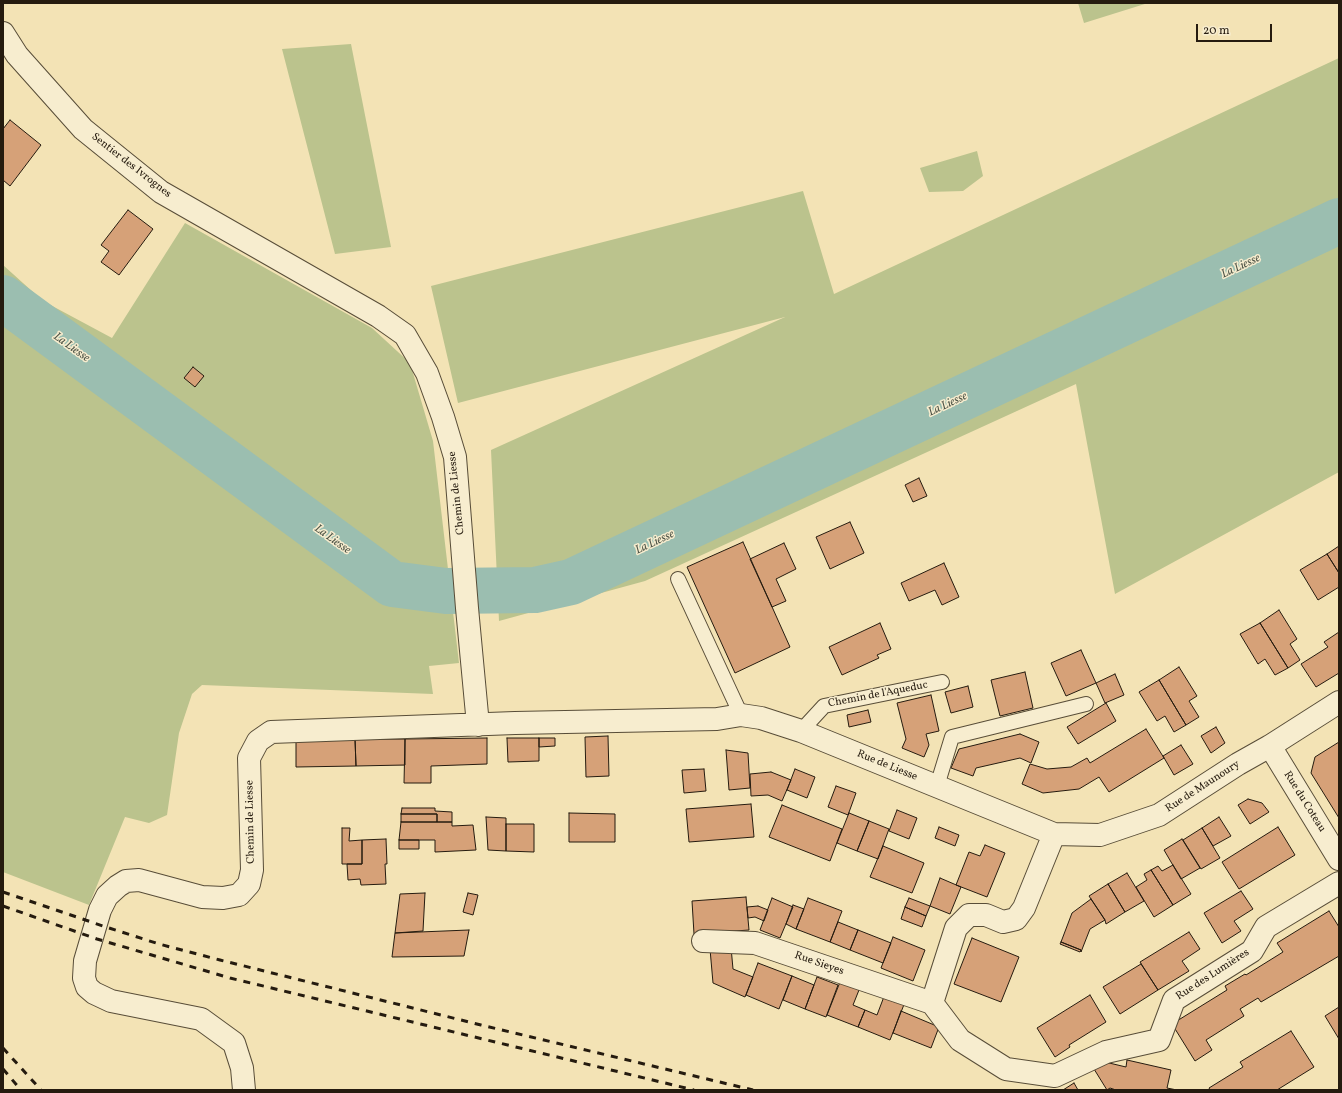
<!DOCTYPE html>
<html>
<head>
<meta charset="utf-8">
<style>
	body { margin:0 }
	#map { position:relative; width:1342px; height:1093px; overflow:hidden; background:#f3e3b5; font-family:Vollkorn,serif }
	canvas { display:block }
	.frame { position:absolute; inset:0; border:4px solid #251b0f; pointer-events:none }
	.scale { position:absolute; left:1196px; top:24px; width:76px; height:18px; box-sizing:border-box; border:2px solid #251b0f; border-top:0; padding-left:5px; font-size:12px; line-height:14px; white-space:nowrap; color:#251b0f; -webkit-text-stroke:3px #f7edcf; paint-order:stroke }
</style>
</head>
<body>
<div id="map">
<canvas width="1342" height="1093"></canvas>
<div class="frame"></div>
<div class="scale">20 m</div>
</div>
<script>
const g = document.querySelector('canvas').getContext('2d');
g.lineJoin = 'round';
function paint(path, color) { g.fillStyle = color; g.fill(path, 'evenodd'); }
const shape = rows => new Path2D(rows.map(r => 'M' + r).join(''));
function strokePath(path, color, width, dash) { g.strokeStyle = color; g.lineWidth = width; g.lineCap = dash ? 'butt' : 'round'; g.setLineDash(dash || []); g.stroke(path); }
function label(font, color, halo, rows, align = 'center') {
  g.font = font + ' Vollkorn,serif'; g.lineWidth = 3; g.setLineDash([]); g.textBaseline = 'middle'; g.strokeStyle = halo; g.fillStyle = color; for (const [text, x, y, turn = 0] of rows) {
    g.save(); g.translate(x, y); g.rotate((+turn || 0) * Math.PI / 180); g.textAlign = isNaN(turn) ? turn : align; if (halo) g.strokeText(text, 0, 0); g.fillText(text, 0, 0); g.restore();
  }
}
paint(shape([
	[1078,3,1148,3,1084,23],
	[351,44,391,247,335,254,282,49],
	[1339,58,1339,472,1115,594,1076,384,645,581,499,621,491,450,785,317,458,403,431,286,803,191,834,294],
	[977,151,983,176,963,191,929,192,920,168],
	[185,223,372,328,410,363,433,441,459,663,429,666,433,694,202,685,192,694,179,733,167,815,149,823,125,817,89,905,3,872,3,265,43,301,112,338]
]), '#bbc38d');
strokePath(shape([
	[3,298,392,584,446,591,535,590,571,582,1339,221]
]), '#9bbeb0', 46);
const building = shape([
	[10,120,41,145,10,186,3,180,3,129,10,120],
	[128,210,153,229,119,275,101,262,109,251,101,245,128,210],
	[193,367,204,376,195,387,184,378,193,367],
	[919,478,927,496,913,502,905,485,919,478],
	[850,522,864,553,830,569,816,537,850,522],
	[743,542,790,647,735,673,687,567,743,542],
	[784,543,796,569,776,579,786,601,772,607,750,559,784,543],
	[1339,546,1339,573,1327,554,1339,546],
	[1327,554,1339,573,1339,587,1318,600,1300,570,1327,554],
	[944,563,959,597,942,605,935,590,909,601,901,583,944,563],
	[1279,610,1297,639,1290,644,1300,660,1288,668,1260,623,1279,610],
	[880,623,891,649,877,655,879,658,842,675,829,647,880,623],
	[1260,623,1288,668,1275,675,1265,659,1258,664,1240,634,1260,623],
	[1339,632,1339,673,1316,687,1301,664,1328,647,1324,642,1339,632],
	[1081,650,1096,683,1066,696,1051,663,1081,650],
	[1179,667,1197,696,1189,701,1199,717,1186,725,1159,680,1179,667],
	[1025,672,1033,708,1000,716,991,680,1025,672],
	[1115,674,1124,695,1105,703,1096,683,1115,674],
	[1159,680,1186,725,1174,732,1165,716,1157,721,1139,692,1159,680],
	[968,686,973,707,951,713,945,692,968,686],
	[931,695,939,731,926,734,929,745,924,757,902,748,906,739,897,703,931,695],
	[1106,703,1116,721,1078,744,1067,727,1106,703],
	[868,710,871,722,849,727,847,715,868,710],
	[1216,727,1225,743,1211,753,1201,736,1216,727],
	[1146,729,1164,758,1109,792,1099,777,1079,789,1043,793,1022,784,1030,764,1047,769,1071,767,1087,758,1090,763,1146,729],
	[1020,734,1039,742,1031,763,1020,758,976,768,973,776,951,768,959,749,1020,734],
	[608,736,609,776,586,777,585,737,608,736],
	[487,738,487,764,431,766,431,783,404,783,405,739,487,738],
	[507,738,539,738,539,761,508,762,507,738],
	[539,738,555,738,555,746,539,747,539,738],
	[355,739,356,766,296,767,296,740,355,739],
	[355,739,405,739,405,765,356,766,355,739],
	[1339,742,1339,818,1311,773,1315,757,1339,742],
	[1181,745,1193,764,1174,775,1163,756,1181,745],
	[726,750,748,753,750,788,729,790,726,750],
	[704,769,706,791,684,793,682,770,704,769],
	[795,769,815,777,807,798,787,790,795,769],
	[771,772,791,780,782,801,768,795,751,796,750,774,771,772],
	[836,786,856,793,848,815,828,807,836,786],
	[1248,799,1262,803,1269,812,1250,824,1238,805,1248,799],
	[751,804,754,837,689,842,686,809,751,804],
	[782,805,842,829,830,861,769,837,782,805],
	[402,808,435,808,435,811,452,812,452,822,437,822,437,814,401,814,402,808],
	[897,810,917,818,909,839,889,831,897,810],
	[569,813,615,814,615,842,569,842,569,813],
	[849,813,869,821,857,851,837,843,849,813],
	[401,814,437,814,437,822,401,822,401,814],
	[486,817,506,818,506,851,488,850,486,817],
	[1219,817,1231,836,1213,846,1202,828,1219,817],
	[869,821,889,829,878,859,857,851,869,821],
	[401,822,452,822,452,826,473,825,476,850,435,852,435,840,399,840,401,822],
	[506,824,534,824,534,852,506,851,506,824],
	[939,827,959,835,955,846,935,838,939,827],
	[1278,827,1295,855,1239,889,1222,862,1278,827],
	[342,828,350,828,349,841,362,840,362,864,342,864,342,828],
	[1202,828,1220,858,1201,869,1183,840,1202,828],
	[386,839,387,864,385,864,386,884,361,885,360,879,348,880,347,864,362,864,362,840,386,839],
	[1182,839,1200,868,1181,879,1164,850,1182,839],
	[399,840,419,840,419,849,399,849,399,840],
	[985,845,1005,853,987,897,956,885,969,852,980,856,985,845],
	[883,846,924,863,912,893,870,877,883,846],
	[1173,865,1191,894,1173,905,1151,870,1158,866,1162,871,1173,865],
	[1151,870,1173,905,1154,917,1136,887,1147,880,1144,874,1151,870],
	[1127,873,1144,901,1125,912,1108,884,1127,873],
	[940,878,961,887,950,914,930,906,940,878],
	[1108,884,1125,912,1106,924,1105,920,1089,896,1108,884],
	[1241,891,1253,909,1234,921,1241,931,1222,943,1204,913,1241,891],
	[425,893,423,931,395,933,400,894,425,893],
	[468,893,478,895,473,915,463,912,468,893],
	[746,897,749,930,694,934,692,901,746,897],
	[772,898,793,907,780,938,760,930,772,898],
	[808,898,842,911,830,942,796,929,808,898],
	[909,898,930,906,926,916,905,907,909,898],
	[1091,899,1105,920,1090,929,1081,952,1081,950,1061,942,1072,913,1091,899],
	[793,905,804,909,796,929,786,924,793,905],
	[758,906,768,910,764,921,755,917,748,918,747,907,758,906],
	[905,907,926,916,922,927,901,919,905,907],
	[1329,911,1339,927,1339,956,1261,1002,1258,998,1240,1009,1244,1016,1206,1040,1212,1050,1195,1061,1172,1024,1227,990,1225,986,1245,974,1246,975,1283,952,1277,943,1329,911],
	[838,922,858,930,850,950,830,942,838,922],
	[469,930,464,956,392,957,395,933,469,930],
	[858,930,891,943,883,963,850,950,858,930],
	[1189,932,1200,949,1182,961,1189,971,1158,990,1140,962,1189,932],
	[893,937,925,950,913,981,881,968,893,937],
	[972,938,1019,957,1001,1002,954,984,972,938],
	[1061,942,1081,950,1080,952,1060,944,1061,942],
	[731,947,733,969,753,977,745,997,713,983,710,949,731,947],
	[758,963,792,976,779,1009,746,995,758,963],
	[1141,964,1158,990,1120,1014,1103,987,1141,964],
	[792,976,814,985,805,1009,783,1000,792,976],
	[817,977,838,985,826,1017,805,1009,817,977],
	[842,977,861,985,853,1005,865,1010,858,1027,827,1015,842,977],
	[885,994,905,1002,890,1040,858,1027,865,1010,877,1015,885,994],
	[1090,995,1106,1022,1069,1045,1070,1047,1055,1057,1037,1028,1090,995],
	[1339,1007,1339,1039,1325,1016,1339,1007],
	[901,1011,939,1027,931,1048,893,1033,901,1011],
	[1291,1031,1314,1067,1277,1090,1210,1090,1209,1088,1243,1067,1240,1062,1291,1031],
	[1127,1060,1171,1070,1167,1088,1177,1090,1116,1090,1110,1088,1107,1090,1094,1069,1105,1062,1126,1067,1127,1060],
	[1074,1083,1078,1090,1063,1090,1074,1083]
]);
paint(building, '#d6a178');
strokePath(building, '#251b0f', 1);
const lane = shape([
	[678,579,741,715],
	[801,731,824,706,942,682],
	[937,786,952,737,1086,704]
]);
const street = shape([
	[3,33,17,55,83,129,161,192,378,316,405,335,427,373,443,417,455,457,467,608,478,725],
	[1270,746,1339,859],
	[1054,834,1024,908,1016,919,1003,922,986,915,969,915,956,928,932,1003,960,1040,1006,1069,1055,1076,1106,1052,1159,1040,1174,1000,1252,951,1266,927,1339,883],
	[703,941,755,943,932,1003],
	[244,1090,242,1068,234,1043,201,1019,111,1001,94,993,87,987,84,978,85,961,100,910,107,896,118,886,126,881,139,880,202,897,223,898,239,895,249,884,252,870,249,758,258,741,271,732,515,723,717,719,741,715,761,718,801,731,1054,834,1100,835,1159,815,1238,764,1270,746,1339,702]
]);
strokePath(lane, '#584d38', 16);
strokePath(street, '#584d38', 24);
strokePath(lane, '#f7edcf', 14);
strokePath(street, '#f7edcf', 22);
strokePath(shape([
	[3,892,103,926,159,944,220,960,481,1025,753,1090],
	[3,906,97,939,230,978,694,1090],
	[3,1048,41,1090],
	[3,1069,21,1090]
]), '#251b0f', 3, [7, 7]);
label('11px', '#251b0f', '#f7edcf', [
	["Sentier des Ivrognes",131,166,38],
	["Chemin de Liesse",457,493,-96],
	["Chemin de l'Aqueduc",878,695,-11],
	["Rue de Liesse",887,766,22],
	["Rue de Maunoury",1203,787,-33],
	["Rue du Coteau",1304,802,58],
	["Chemin de Liesse",251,822,-91],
	["Rue Sieyes",819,964,19],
	["Rue des Lumières",1213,975,-33]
]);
label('italic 12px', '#4e5447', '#f7edcf', [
	["La Liesse",1241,267,-25],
	["La Liesse",71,348,36],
	["La Liesse",948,405,-25],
	["La Liesse",332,540,36],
	["La Liesse",655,543,-25]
]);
</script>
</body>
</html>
